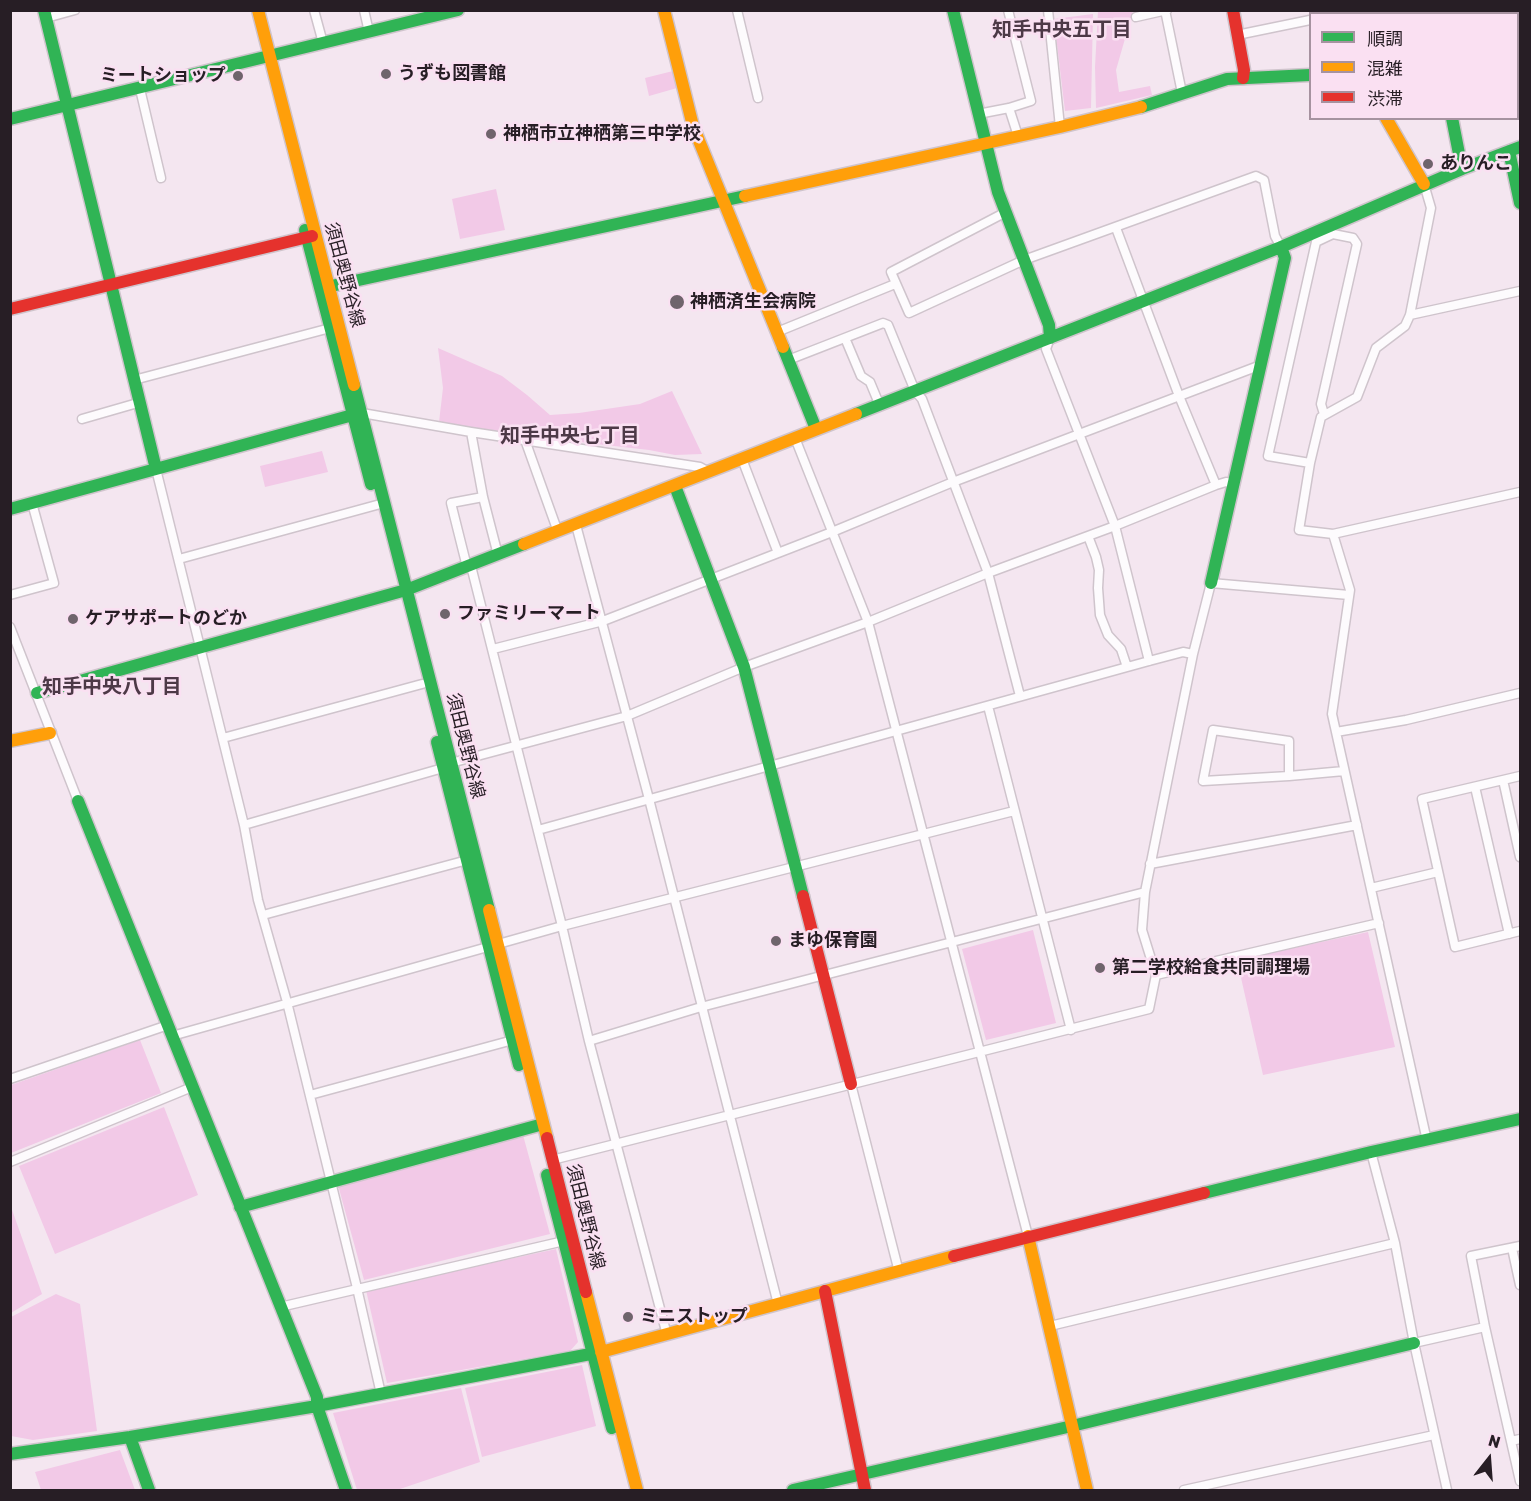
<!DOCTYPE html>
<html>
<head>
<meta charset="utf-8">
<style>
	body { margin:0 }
	#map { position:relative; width:1531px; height:1501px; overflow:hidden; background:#f4e6f0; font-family:Rubik,"Noto Sans JP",sans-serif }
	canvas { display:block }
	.frame { position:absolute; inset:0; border:12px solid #271e25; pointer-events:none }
	.legend { position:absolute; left:1309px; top:12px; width:210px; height:108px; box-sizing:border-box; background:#fae0f2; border:2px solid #a692a0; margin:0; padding:8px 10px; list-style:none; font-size:18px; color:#271e25 }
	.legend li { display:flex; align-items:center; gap:12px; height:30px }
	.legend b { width:30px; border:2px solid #a692a0 }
	.north { position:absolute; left:1459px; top:1429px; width:60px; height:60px; -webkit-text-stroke:4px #fae0f2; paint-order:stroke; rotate:17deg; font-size:16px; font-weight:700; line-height:24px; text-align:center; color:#271e25 }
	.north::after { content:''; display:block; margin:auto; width:21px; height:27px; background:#271e25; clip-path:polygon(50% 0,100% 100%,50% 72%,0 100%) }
</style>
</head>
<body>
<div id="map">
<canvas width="1531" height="1501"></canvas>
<div class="frame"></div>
<ul class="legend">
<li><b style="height:8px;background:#30b455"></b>順調</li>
<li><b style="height:8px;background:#ff9f0a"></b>混雑</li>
<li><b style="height:8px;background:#e5322d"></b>渋滞</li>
</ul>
<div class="north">N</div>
</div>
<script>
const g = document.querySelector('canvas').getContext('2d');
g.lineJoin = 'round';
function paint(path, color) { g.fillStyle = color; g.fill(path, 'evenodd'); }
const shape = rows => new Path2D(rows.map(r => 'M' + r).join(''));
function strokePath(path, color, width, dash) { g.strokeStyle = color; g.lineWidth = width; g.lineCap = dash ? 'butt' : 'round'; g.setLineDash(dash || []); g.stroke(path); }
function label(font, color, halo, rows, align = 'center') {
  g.font = font + ' Rubik,"Noto Sans JP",sans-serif'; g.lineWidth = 5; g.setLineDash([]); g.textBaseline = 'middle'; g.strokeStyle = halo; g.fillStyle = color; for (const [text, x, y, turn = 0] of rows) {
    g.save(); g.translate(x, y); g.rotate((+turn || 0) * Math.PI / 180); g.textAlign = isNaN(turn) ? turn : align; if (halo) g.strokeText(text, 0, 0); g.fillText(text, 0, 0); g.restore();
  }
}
paint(shape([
	[1098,11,1133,11,1116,70,1119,92,1150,86,1152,95,1096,108,1095,67],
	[1093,14,1091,108,1065,111,1054,19],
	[673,71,677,88,649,96,645,78],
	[496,189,505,230,460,239,452,199],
	[438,348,502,376,527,395,550,415,579,413,640,404,672,391,702,454,675,455,649,450,536,437,439,422,443,388],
	[322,451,328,472,265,487,260,466],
	[1033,930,1056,1023,986,1040,962,949],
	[1368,932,1395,1047,1263,1075,1237,960],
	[140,1040,161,1093,11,1153,11,1085],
	[164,1107,198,1195,55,1254,19,1166],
	[523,1135,550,1234,364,1280,338,1185],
	[11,1207,42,1294,11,1313,10,1313],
	[556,1249,578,1342,570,1351,387,1383,366,1290],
	[56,1294,80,1304,97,1431,33,1440,11,1436,11,1317],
	[582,1365,596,1426,482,1457,465,1388],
	[461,1388,480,1462,397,1490,357,1490,333,1413],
	[120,1450,135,1490,41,1490,35,1472]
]), '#f2c9e7');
const street = shape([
	[314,10,323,43],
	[364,10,369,32],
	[737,10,758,98],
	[1048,10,1060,127],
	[1165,10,1182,93],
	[1136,17,1167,10],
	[46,18,75,10],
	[1237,35,1310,20],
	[140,89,161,178],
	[1009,108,1018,136],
	[978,114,1009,108,1031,101,1008,10],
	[1424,184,1431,208,1410,315,1405,326,1376,348,1357,397,1321,417,1310,463,1299,530,1333,534,1350,590,1332,714,1427,1141],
	[1006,212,891,272,909,313,1024,260,1256,176,1264,180,1275,236,1281,247],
	[1116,228,1179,396,1216,485],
	[1410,315,1520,291],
	[777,332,895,284],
	[845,338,861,376,870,382,880,406],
	[1050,338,1046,349,1115,526,1149,661],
	[788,360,883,323,888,325,915,391,922,399,988,573,1020,696],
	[134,380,334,327],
	[362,413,471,432,700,467,709,472],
	[82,419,141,402],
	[471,432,483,497,498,555],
	[795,438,868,622,1028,1236],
	[525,440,558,532],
	[742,459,778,553],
	[1310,463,1268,456,1316,242,1333,234,1353,238,1357,244,1321,404,1324,414],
	[156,469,244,825,258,900,287,1002,357,1288,381,1394],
	[576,525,649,799,778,1304],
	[1333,534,1520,492],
	[1088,536,1096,557,1099,570,1098,588,1100,615,1108,635,1121,649,1127,667],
	[179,559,384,503],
	[471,566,562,926,589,1041,667,1335],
	[467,567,451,503,483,497],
	[10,595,54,583,32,503],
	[10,627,78,801],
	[493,649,603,621,832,532,953,482,1261,365],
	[988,706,1071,1030],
	[1336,732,1406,720,1520,693],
	[223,738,422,684],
	[1289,776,1289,741,1213,730,1203,781,1289,776,1344,771],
	[1520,776,1422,799,1455,947,1520,931],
	[1503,780,1520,857],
	[1475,787,1509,934],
	[244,825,443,768,451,763,627,716,744,667,868,622,988,573,1115,526,1216,485,1226,482,1234,484],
	[538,830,1149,661,1183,652,1193,654],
	[1150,864,1357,825],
	[1371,888,1438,872],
	[263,915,471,859],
	[1156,975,1379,923],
	[172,1036,562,926,1014,811],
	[589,1041,701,1007,1145,892],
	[10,1079,168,1025],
	[851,1084,899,1272],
	[310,1095,513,1040],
	[1371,1152,1395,1243,1414,1343,1447,1490],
	[552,1160,1149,1009,1156,975,1142,930,1145,892,1193,654,1211,583,1349,595],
	[10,1162,192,1087],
	[1520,1246,1471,1256,1485,1327,1520,1481],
	[1512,1248,1520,1285],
	[280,1307,564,1241],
	[1050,1326,1395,1243],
	[1414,1343,1485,1327],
	[1511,1441,1520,1439],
	[1184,1490,1434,1435]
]);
const fast = shape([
	[44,10,156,469],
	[953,10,998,192,1049,325,1050,338],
	[1482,14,1497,10],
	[1141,107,1227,79,1310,75],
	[1452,118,1462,169],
	[10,119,458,10],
	[1509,151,1520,203],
	[305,230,371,484],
	[322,288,745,196],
	[783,347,816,429],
	[354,385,489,910],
	[856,414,1281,247,1462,169,1520,147],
	[675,486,744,667,803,896],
	[10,509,360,413],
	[1211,583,1285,258,1281,247],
	[37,693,406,590,524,544],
	[437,742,519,1065],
	[78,801,317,1397,317,1406,346,1490],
	[547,1175,612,1428],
	[1204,1193,1371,1152,1520,1119],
	[240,1207,543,1124],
	[130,1437,149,1490],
	[10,1454,130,1437,317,1406,601,1352],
	[793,1490,1072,1426,1414,1343]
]);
const slow = shape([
	[258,10,354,385],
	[664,10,693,126,783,347],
	[1429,10,1430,14],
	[1386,118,1424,184],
	[745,196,1060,127,1141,107],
	[524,544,856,414],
	[10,741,50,733],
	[489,910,547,1138],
	[1028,1236,1087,1490],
	[586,1292,637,1490],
	[601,1352,954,1256]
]);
const jam = shape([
	[1233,10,1244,70,1243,78],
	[1328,10,1328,14],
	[10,309,312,236],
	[803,896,851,1084],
	[547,1138,586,1292],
	[954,1256,1204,1193],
	[825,1291,865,1490]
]);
strokePath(street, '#cfc4cc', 11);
strokePath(fast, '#cfc4cc', 15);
strokePath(slow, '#cfc4cc', 15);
strokePath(jam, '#cfc4cc', 15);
strokePath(street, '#fdfbfd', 8);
strokePath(fast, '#30b455', 12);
strokePath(slow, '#ff9f0a', 12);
strokePath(jam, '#e5322d', 12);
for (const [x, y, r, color] of [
	[386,74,6,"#6f646c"],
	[238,76,6,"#6f646c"],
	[491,134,6,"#6f646c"],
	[1428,164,6,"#6f646c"],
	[677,302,8,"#6f646c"],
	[445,614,6,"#6f646c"],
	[73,619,6,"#6f646c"],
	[776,941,6,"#6f646c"],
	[1100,968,6,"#6f646c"],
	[628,1317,6,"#6f646c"]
]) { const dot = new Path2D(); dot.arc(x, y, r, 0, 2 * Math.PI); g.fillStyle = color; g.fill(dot); strokePath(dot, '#fae0f2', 2); }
label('bold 18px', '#271e25', '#fae0f2', [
	["うずも図書館",398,74],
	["ミートショップ",226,76,"right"],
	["神栖市立神栖第三中学校",503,134],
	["ありんこ",1440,164],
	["神栖済生会病院",690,302],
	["ファミリーマート",457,614],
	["ケアサポートのどか",85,619],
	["まゆ保育園",788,941],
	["第二学校給食共同調理場",1112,968],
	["ミニストップ",640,1317]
], 'left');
label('18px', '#271e25', '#fae0f2', [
	["須田奥野谷線",344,275,75],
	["須田奥野谷線",465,746,76],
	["須田奥野谷線",585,1217,76]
]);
label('bold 20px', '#4d3947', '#fae0f2', [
	["知手中央五丁目",1062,30],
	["知手中央七丁目",570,436],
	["知手中央八丁目",112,687]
]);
</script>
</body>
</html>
